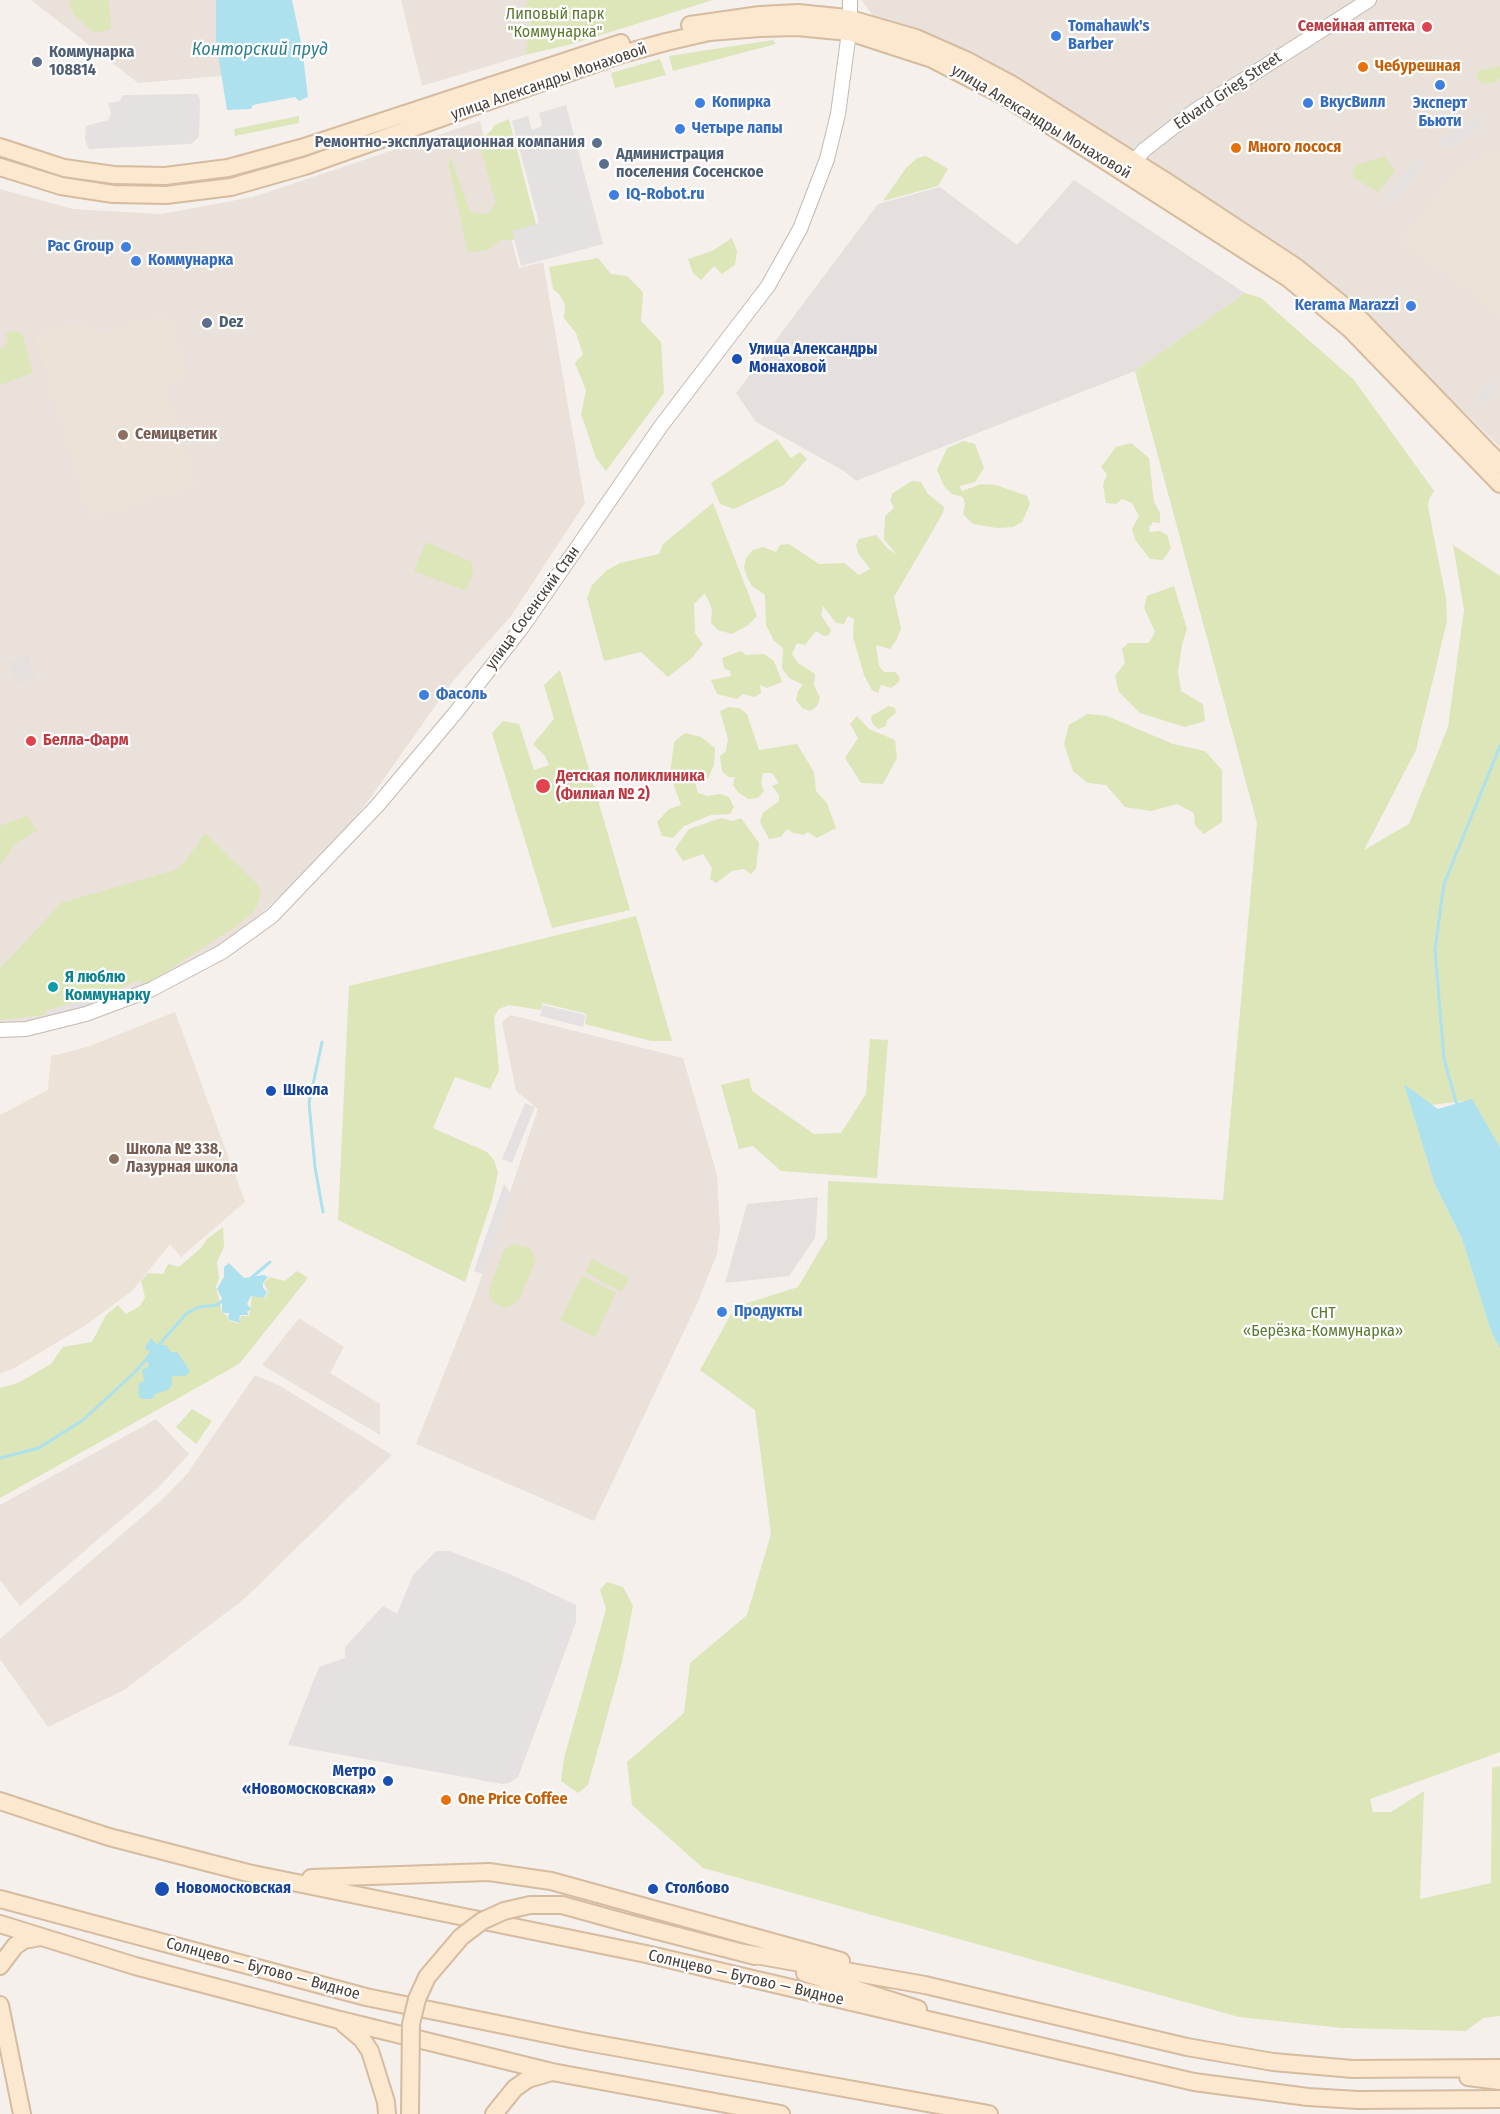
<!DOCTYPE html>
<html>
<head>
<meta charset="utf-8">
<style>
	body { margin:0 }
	canvas { display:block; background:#f5f0ec }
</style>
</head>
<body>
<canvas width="1500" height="2114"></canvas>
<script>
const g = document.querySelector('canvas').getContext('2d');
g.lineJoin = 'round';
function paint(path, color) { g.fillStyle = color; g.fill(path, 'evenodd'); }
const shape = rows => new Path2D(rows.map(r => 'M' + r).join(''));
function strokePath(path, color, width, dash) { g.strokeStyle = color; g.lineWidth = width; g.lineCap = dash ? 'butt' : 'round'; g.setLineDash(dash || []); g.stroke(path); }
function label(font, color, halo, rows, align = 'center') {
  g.font = font + ' "Fira Sans Condensed",sans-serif'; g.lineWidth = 4.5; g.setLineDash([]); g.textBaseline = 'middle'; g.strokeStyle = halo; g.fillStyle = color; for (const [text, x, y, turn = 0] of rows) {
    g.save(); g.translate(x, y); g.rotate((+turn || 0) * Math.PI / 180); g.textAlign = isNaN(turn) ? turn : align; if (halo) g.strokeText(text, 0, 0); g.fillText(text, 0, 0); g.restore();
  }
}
paint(shape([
	[31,0,216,0,216,42,222,76,138,83],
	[401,0,538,0,530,24,525,55,422,86],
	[862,0,1500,0,1500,447,1366,315,1301,261,874,18],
	[480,121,519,268,543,262,585,503,511,616,453,681,366,804,318,862,246,927,203,958,145,989,25,1023,0,1024,0,189,73,209,161,214,253,197],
	[511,1015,683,1058,717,1175,720,1230,717,1254,696,1306,594,1521,416,1444,476,1293,538,1109,516,1091,502,1022],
	[299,1318,344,1347,330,1373,380,1404,380,1435,262,1365],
	[255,1375,280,1386,392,1455,243,1600,124,1690,48,1727,0,1659,0,1639,164,1498,187,1474],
	[156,1419,189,1454,157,1489,20,1606,0,1580,0,1505]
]), '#e9e1da');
paint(shape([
	[1074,180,1245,293,1135,371,856,481,844,471,756,422,736,393,878,204,940,187,1017,245],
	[28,654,35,677,15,683,9,662],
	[818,1197,815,1238,789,1276,725,1283,747,1204]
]), '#e5e0dd');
paint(shape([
	[1480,152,1500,152,1500,319,1466,289,1406,247,1403,239,1405,233,1455,172,1467,164,1479,162],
	[168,313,188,377,165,385,196,486,90,519,34,335,79,322,103,333],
	[175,1012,245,1202,181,1257,170,1244,132,1291,86,1325,16,1367,0,1374,0,1115,48,1090,51,1056,87,1047]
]), '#ede2d7');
paint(shape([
	[69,0,109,0,111,29,95,33,73,14],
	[528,0,713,0,572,44,525,55,531,20,524,12],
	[773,40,776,44,673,71,669,56],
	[660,59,666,75,615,88,611,73],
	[1500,66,1500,78,1493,83,1484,84,1476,78,1478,71],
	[299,116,299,123,235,136,234,129],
	[509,119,537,228,520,240,501,240,487,250,468,253,449,166,450,155,470,212,487,214,496,203,478,141,491,131,495,125],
	[926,156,948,169,938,186,883,201,906,168,917,158],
	[1385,156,1395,171,1378,192,1354,178,1352,173,1356,165],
	[732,238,737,251,735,265,722,274,714,266,701,280,693,273,688,259,712,251],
	[598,258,611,274,627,276,643,292,641,321,661,342,664,393,606,471,596,458,581,414,586,390,575,363,583,354,576,333,564,318,565,305,560,295,553,289,549,267],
	[1245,293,1261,298,1354,380,1434,491,1429,499,1428,507,1446,598,1447,621,1416,750,1364,850,1409,824,1448,727,1464,610,1453,545,1500,576,1500,1147,1472,1100,1431,1105,1405,1085,1435,1185,1462,1239,1491,1331,1500,1349,1500,1752,1370,1799,1373,1812,1391,1812,1424,1791,1420,1899,1491,1883,1492,1768,1500,1766,1500,2016,1483,2018,1466,2031,1343,2028,1239,2017,703,1868,632,1805,627,1762,684,1713,690,1663,747,1615,771,1534,755,1410,700,1370,735,1307,798,1287,827,1238,828,1181,1223,1200,1257,823,1135,371],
	[13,331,22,333,33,373,0,385,0,350,8,343,5,334],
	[777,439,791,458,800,452,807,459,784,485,734,509,720,504,711,483],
	[964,441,975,444,984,468,975,482,959,486,962,491,981,484,996,485,1027,496,1030,504,1022,522,1013,527,997,528,973,524,963,514,965,504,963,497,952,494,944,486,937,470,947,448],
	[1131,443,1149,458,1154,502,1160,513,1160,523,1153,522,1149,527,1150,532,1160,531,1167,535,1171,548,1163,560,1150,559,1136,541,1132,529,1139,516,1132,503,1122,499,1116,504,1106,503,1103,485,1107,474,1101,467,1116,447],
	[912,481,921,482,928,494,944,507,943,513,894,597,901,628,897,639,890,649,876,645,879,666,884,672,895,672,900,678,898,683,891,688,881,685,878,693,872,690,864,675,853,637,854,619,848,616,844,624,836,623,823,606,821,615,831,630,829,635,824,636,816,631,805,645,797,643,792,654,798,663,815,674,814,685,820,698,817,706,810,711,802,708,796,700,798,691,803,685,789,678,782,668,783,648,774,641,766,625,765,595,752,586,747,577,744,567,746,558,753,550,763,547,776,552,780,545,789,544,819,564,844,563,859,575,870,569,858,553,856,545,859,539,876,535,888,549,896,554,884,539,885,516,894,508,890,500,893,493],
	[713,503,757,616,747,626,732,634,718,630,711,623,712,609,705,593,694,604,695,633,703,644,692,658,668,677,641,652,604,661,587,598,592,585,606,571,620,563,659,554,663,544],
	[426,542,472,562,473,573,466,591,414,571],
	[1174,586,1187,629,1182,645,1178,672,1181,691,1203,704,1205,721,1185,727,1140,713,1119,692,1115,676,1125,663,1122,649,1128,643,1149,643,1155,632,1144,608,1147,596],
	[741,651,746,655,764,654,774,661,782,682,767,688,760,685,761,693,755,697,743,694,737,699,717,694,711,680,731,676,730,671,724,668,722,658],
	[560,670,630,910,552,928,492,733,503,721,519,724,534,770,549,765,545,756,533,744,554,719,544,685],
	[889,706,895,708,896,713,887,720,886,726,878,729,872,723,871,716],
	[729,707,739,708,747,714,759,750,797,744,814,772,816,791,827,803,836,828,817,838,808,832,804,835,793,833,787,829,781,837,769,839,760,822,763,813,779,801,779,795,772,786,779,783,772,773,763,773,761,783,764,791,758,798,748,799,738,792,733,785,735,777,728,777,722,771,720,756,726,751,728,739,720,711],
	[1088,714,1107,716,1173,744,1205,751,1222,770,1222,822,1204,834,1195,825,1194,813,1177,804,1151,811,1125,807,1106,785,1088,783,1073,771,1064,744,1069,725],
	[857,716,869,729,895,740,897,758,883,784,861,783,845,758,858,738,850,724],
	[685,733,701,737,715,748,714,765,708,779,695,783,698,793,708,796,720,794,729,797,734,807,730,814,711,815,684,826,673,838,662,836,657,822,669,809,681,805,670,775,674,742],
	[27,816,37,831,16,843,0,865,0,826],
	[721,818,733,821,741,818,759,843,756,869,751,874,744,869,732,871,716,883,710,879,712,868,703,854,683,861,675,849,689,829],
	[205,833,259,886,261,894,255,910,238,925,145,985,139,980,122,987,121,990,47,1010,45,1015,0,1020,0,969,61,903,175,870,185,862],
	[636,916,672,1041,651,1041,585,1024,587,1014,543,1003,541,1010,509,1005,499,1009,494,1017,499,1071,490,1089,455,1077,433,1128,487,1152,494,1160,498,1173,492,1200,465,1282,338,1220,349,986],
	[870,1039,888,1040,877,1178,781,1171,753,1146,739,1149,721,1085,749,1078,752,1091,814,1134,841,1133,866,1094],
	[223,1227,224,1247,217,1262,219,1278,216,1287,222,1313,228,1316,227,1319,238,1324,241,1316,249,1316,252,1296,265,1298,268,1292,264,1283,270,1277,285,1281,297,1271,308,1278,239,1364,0,1498,0,1388,18,1383,51,1364,63,1347,92,1342,106,1315,118,1305,126,1314,140,1306,145,1297,141,1281,148,1273,163,1274,168,1264,179,1267,201,1248,207,1239],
	[514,1244,530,1248,536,1260,518,1302,505,1308,492,1302,489,1290,504,1250],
	[592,1259,629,1278,622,1292,585,1272],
	[582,1276,616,1293,595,1337,560,1320],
	[192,1409,212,1421,196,1444,176,1427],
	[607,1582,623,1587,633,1606,622,1662,588,1785,578,1793,561,1781,564,1758,606,1609,600,1590]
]), '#dce6b8');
paint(shape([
	[188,94,198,94,200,100,199,137,191,144,89,149,85,140,86,126,108,120,111,114,108,103,120,101,123,95],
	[566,105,603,244,521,266,512,231,539,223,512,121,528,116,532,130,542,126,539,113],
	[1479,116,1485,125,1444,150,1438,141],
	[1418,158,1425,164,1392,204,1385,198],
	[1490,379,1498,386,1483,403,1475,397],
	[110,994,112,1004,47,1024,47,1011],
	[543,1005,586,1015,583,1027,540,1016],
	[525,1103,535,1107,512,1163,502,1159],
	[504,1184,511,1194,483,1274,474,1271],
	[436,1551,449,1551,512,1575,576,1605,576,1622,518,1777,509,1783,502,1784,288,1745,319,1667,345,1658,345,1647,383,1606,397,1614,413,1575]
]), '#e4e1e0');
paint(shape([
	[216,0,292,0,302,47,308,97,299,101,295,97,253,105,251,109,227,110,216,42],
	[1404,1084,1438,1109,1472,1099,1500,1147,1500,1349,1491,1331,1462,1239,1435,1185],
	[229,1263,244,1278,264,1275,268,1277,263,1283,263,1288,267,1292,264,1298,251,1296,247,1304,251,1309,247,1312,249,1315,240,1315,239,1323,228,1319,229,1313,222,1313,222,1298,217,1289,224,1277,224,1267],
	[151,1338,157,1345,166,1345,171,1352,177,1352,190,1371,185,1376,172,1376,172,1384,168,1390,155,1394,152,1399,141,1399,138,1393,139,1383,144,1381,142,1370,149,1366,146,1358,151,1349,147,1351,145,1347]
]), '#ade1ed');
strokePath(shape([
	[322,1042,309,1103,315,1167,323,1212],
	[1457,1105,1444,1059,1435,950,1444,884,1500,746],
	[251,1278,270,1262],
	[0,1458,39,1448,83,1420,135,1372,187,1313,199,1307,217,1305,222,1301]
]), '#ade1ed', 3);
const tertiary = shape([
	[850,0,850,18],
	[1128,168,1144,150,1193,112,1369,0],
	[0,1030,26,1029,86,1014,150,990,222,952,272,916,377,806,457,711,523,626,661,426,768,286,800,229,827,159,838,114,849,32]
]);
const secondary = shape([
	[690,25,760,15,798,13,847,18,916,38,968,61,1011,84,1167,182,1296,267,1360,319,1500,464],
	[0,147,64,168,114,175,165,176,228,168,301,148,621,43],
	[0,167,61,186,113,194,166,195,231,187,305,166,622,54,666,42,709,32,760,28,797,27,849,32,932,59,1004,96,1288,278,1350,329,1500,484],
	[0,1801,109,1837,248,1873,646,1954,1194,2082,1308,2097,1358,2100,1500,2099],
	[311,1878,489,1872,551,1881,841,1961],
	[0,1899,366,1997,581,2041,989,2114],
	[627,1923,755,1956],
	[0,1924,135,1966,336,2019,552,2072,781,2114],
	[744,1953,925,1985,1187,2047,1273,2062,1353,2069,1500,2068],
	[0,1966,15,1946,24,1940,41,1937],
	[805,1973,918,2009],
	[0,2005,22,2114],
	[344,2024,362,2039,370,2051,386,2102,387,2114],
	[1468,2077,1500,2081],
	[494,2114,515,2088,528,2079,552,2072]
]);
strokePath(tertiary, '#c3b9b2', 16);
strokePath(secondary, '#d5bca0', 20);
strokePath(tertiary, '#fff', 14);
strokePath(secondary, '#fce7cf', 16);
const secondaryBridge = shape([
	[410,2114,411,2024,417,1999,427,1977,461,1937,482,1921,504,1911,530,1905,562,1905,627,1923]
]);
strokePath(secondaryBridge, '#d5bca0', 20, []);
strokePath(secondaryBridge, '#fce7cf', 16);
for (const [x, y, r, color] of [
	[1427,27,6,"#e0444e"],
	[1056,36,6,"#3f7fe0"],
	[37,62,6,"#5c6f8a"],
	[1363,67,6,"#e8710a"],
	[1440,85,6,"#3f7fe0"],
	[700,103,6,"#3f7fe0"],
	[1308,103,6,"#3f7fe0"],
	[680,129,6,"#3f7fe0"],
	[597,143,6,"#5c6f8a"],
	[1236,148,6,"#e8710a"],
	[604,164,6,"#5c6f8a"],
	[614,195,6,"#3f7fe0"],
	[126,247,6,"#3f7fe0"],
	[136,261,6,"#3f7fe0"],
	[1411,306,6,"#3f7fe0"],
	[207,323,6,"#5c6f8a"],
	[737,359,6,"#1a4fb4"],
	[123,435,6,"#8d6e63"],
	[424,695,6,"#3f7fe0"],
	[31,741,6,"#e0444e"],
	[543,786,8,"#e0444e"],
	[53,987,6,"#0f9aa8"],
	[271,1091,6,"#1a4fb4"],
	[114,1159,6,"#8d6e63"],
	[722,1312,6,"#3f7fe0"],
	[388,1781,6,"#1a4fb4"],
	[446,1800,6,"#e8710a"],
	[162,1889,8,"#1a4fb4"],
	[653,1889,6,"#1a4fb4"]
]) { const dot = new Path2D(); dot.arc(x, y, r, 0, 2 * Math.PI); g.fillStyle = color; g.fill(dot); strokePath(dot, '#fff', 2); }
label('16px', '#5b792f', '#fff', [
	["Липовый парк",555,15],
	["\"Коммунарка\"",555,33],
	["СНТ",1323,1314],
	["«Берёзка-Коммунарка»",1323,1332]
]);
label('bold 16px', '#366cbe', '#fff', [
	["Tomahawk's",1068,27],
	["Barber",1068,45],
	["Копирка",712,103],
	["ВкусВилл",1320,103],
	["Эксперт",1440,104,"center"],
	["Бьюти",1440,122,"center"],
	["Четыре лапы",692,129],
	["IQ-Robot.ru",626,195],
	["Pac Group",114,247,"right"],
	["Коммунарка",148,261],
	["Kerama Marazzi",1399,306,"right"],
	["Фасоль",436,695],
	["Продукты",734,1312]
], 'left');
label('bold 16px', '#be3a42', '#fff', [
	["Семейная аптека",1415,27,"right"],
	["Белла-Фарм",43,741],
	["Детская поликлиника",556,777],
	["(Филиал № 2)",556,795]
], 'left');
label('bold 16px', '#4e5e75', '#fff', [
	["Коммунарка",49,53],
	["108814",49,71],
	["Ремонтно-эксплуатационная компания",585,143,"right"],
	["Администрация",616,155],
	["поселения Сосенское",616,173],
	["Dez",219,323]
], 'left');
label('bold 16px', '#c56008', '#fff', [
	["Чебурешная",1375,67],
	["Много лосося",1248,148],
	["One Price Coffee",458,1800]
], 'left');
label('16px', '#49403a', '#fff', [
	["улица Александры Монаховой",549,82,-19],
	["Edvard Grieg Street",1228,91,-34],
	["улица Александры Монаховой",1041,122,31],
	["улица Сосенский Стан",533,608,-54],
	["Солнцево — Бутово — Видное",263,1969,15],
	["Солнцево — Бутово — Видное",746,1978,13]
]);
label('bold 16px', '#164399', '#fff', [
	["Улица Александры",749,350],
	["Монаховой",749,368],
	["Школа",283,1091],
	["Метро",376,1772,"right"],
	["«Новомосковская»",376,1790,"right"],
	["Новомосковская",176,1889],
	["Столбово",665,1889]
], 'left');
label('bold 16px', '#785e54', '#fff', [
	["Семицветик",135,435],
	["Школа № 338,",126,1150],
	["Лазурная школа",126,1168]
], 'left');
label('bold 16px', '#0d838f', '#fff', [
	["Я люблю",65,978],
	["Коммунарку",65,996]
], 'left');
label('italic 18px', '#2f7d91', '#fff', [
	["Конторский пруд",260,50]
]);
</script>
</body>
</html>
